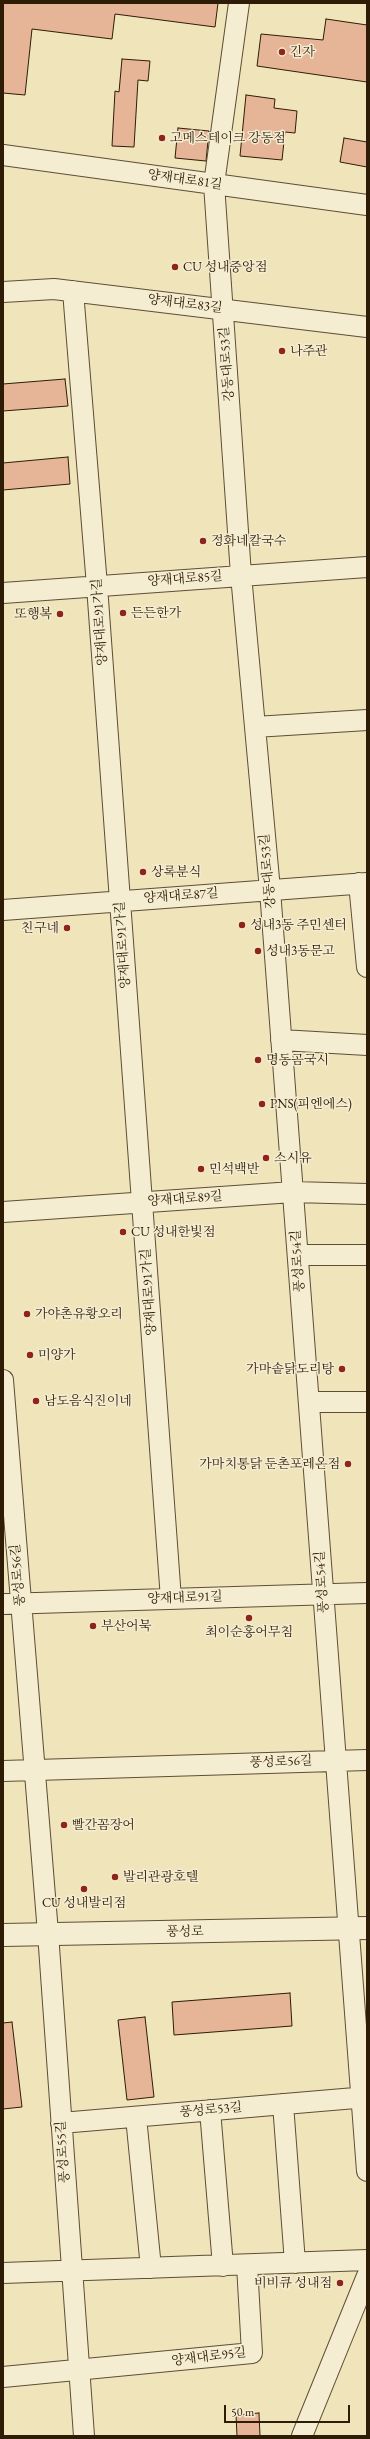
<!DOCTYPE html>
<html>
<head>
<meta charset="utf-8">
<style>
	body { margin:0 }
	#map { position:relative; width:370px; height:2439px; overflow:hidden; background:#efe4ba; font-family:"EB Garamond",serif }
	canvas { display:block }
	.frame { position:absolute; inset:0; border:4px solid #2e1c07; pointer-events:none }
	.scale { position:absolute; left:224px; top:2405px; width:126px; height:18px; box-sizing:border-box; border:2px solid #2e1c07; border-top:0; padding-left:5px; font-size:12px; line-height:14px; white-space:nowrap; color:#2e1c07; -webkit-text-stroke:3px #f5edd2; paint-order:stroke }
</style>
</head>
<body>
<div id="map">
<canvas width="370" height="2439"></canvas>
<div class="frame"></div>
<div class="scale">50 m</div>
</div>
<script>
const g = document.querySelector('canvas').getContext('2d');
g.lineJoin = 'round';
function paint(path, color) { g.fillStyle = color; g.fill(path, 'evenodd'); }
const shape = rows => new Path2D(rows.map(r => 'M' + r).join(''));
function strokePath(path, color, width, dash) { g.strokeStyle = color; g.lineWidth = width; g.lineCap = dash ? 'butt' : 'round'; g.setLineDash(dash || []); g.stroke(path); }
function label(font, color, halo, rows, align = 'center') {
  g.font = font + ' "EB Garamond","Noto Serif KR",serif'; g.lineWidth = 3; g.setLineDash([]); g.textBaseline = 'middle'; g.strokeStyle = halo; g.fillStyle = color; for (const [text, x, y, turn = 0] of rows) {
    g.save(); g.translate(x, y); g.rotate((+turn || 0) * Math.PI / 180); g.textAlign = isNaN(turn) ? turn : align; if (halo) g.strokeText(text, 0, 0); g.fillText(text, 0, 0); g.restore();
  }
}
const building = shape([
	[3,3,218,3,215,27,115,14,112,39,32,29,25,95,3,93,3,3],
	[326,19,367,25,367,82,257,66,261,34,323,40,326,19],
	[122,59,150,61,148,81,138,80,134,147,112,146,115,91,119,92,122,59],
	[246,95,275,99,274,108,297,111,295,133,285,132,282,160,240,156,246,95],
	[178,128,209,131,206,161,175,158,178,128],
	[344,138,367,142,367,167,340,162,344,138],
	[65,379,68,406,3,411,3,384,65,379],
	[68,457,70,484,3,490,3,463,68,457],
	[290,1993,292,2026,174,2035,172,2002,290,1993],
	[145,2017,154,2097,127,2100,118,2020,145,2017],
	[12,2022,22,2107,3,2109,3,2023,12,2022],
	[259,2413,260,2436,237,2436,236,2415,259,2413]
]);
paint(building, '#e6b497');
strokePath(building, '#2e1c07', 1);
const minor = shape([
	[239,3,214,184,241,575,270,890,367,2171],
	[3,155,367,205],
	[73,291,97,586,171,1599],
	[3,292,54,289,367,327],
	[3,593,367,567],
	[255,727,367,720],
	[359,883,367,967],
	[3,910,367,883],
	[281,1040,367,1045],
	[3,1212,293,1192,367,1194],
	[298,1255,367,1255],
	[3,1380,48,1933,84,2436],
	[309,1402,367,1402],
	[3,1604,367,1593],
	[3,1771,367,1760],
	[283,2104,295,2263],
	[210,2110,223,2266],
	[136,2117,151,2268],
	[61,2123,367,2097],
	[3,2273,367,2260],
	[3,2377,252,2353,247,2265],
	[302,2436,367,2276]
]);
const tertiary = shape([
	[3,1935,367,1928]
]);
strokePath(minor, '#5e4e34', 22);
strokePath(tertiary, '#5e4e34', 24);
strokePath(minor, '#f5edd2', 20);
strokePath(tertiary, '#f5edd2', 22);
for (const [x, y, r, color] of [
	[282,52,4,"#8f2418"],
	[162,138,4,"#8f2418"],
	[175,267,4,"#8f2418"],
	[282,351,4,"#8f2418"],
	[203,541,4,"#8f2418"],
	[123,613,4,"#8f2418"],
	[60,614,4,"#8f2418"],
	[143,872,4,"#8f2418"],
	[242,925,4,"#8f2418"],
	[67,928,4,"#8f2418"],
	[258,951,4,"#8f2418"],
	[258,1060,4,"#8f2418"],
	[262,1104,4,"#8f2418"],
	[266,1158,4,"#8f2418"],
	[201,1169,4,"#8f2418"],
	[123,1232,4,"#8f2418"],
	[27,1314,4,"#8f2418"],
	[30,1355,4,"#8f2418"],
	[342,1369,4,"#8f2418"],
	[36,1401,4,"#8f2418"],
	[348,1464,4,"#8f2418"],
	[249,1618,4,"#8f2418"],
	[93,1626,4,"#8f2418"],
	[64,1825,4,"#8f2418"],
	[115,1877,4,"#8f2418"],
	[84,1889,4,"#8f2418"],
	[340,2283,4,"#8f2418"]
]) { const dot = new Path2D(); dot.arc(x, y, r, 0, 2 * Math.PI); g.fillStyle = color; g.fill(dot); strokePath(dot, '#f5edd2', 1.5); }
label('13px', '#2e1c07', '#f5edd2', [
	["긴자",290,52],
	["고메스테이크 강동점",170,138],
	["CU 성내중앙점",183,267],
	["나주관",290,351],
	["정화네칼국수",211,541],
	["든든한가",131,613],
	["또행복",52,614,"right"],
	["상록분식",151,872],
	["성내3동 주민센터",250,925],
	["친구네",59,928,"right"],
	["성내3동문고",266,951],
	["명동곰국시",266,1060],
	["PNS(피엔에스)",270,1104],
	["스시유",274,1158],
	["민석백반",209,1169],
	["CU 성내한빛점",131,1232],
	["가야촌유황오리",35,1314],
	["미양가",38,1355],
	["가마솥닭도리탕",334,1369,"right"],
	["남도음식진이네",44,1401],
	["가마치통닭 둔촌포레온점",340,1464,"right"],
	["부산어묵",101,1626],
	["최이순홍어무침",249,1632,"center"],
	["빨간꼼장어",72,1825],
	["발리관광호텔",123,1877],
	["CU 성내발리점",84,1903,"center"],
	["비비큐 성내점",332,2283,"right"]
], 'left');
label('13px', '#2e1c07', '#f5edd2', [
	["양재대로81길",185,180,8],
	["양재대로83길",185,304,7],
	["강동대로53길",227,364,-94],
	["양재대로85길",185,579,-4],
	["양재대로91가길",100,622,-94],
	["강동대로53길",268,871,-95],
	["양재대로87길",181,896,-4],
	["양재대로91가길",123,945,-94],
	["양재대로89길",185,1199,-4],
	["풍성로54길",298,1261,-94],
	["양재대로91가길",149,1292,-94],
	["풍성로56길",18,1575,-95],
	["풍성로54길",322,1582,-94],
	["양재대로91길",185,1598,-2],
	["풍성로56길",281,1762,-2],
	["풍성로",185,1932,-1],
	["풍성로53길",211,2110,-5],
	["풍성로55길",63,2152,-94],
	["양재대로95길",209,2357,-7]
]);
</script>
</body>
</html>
